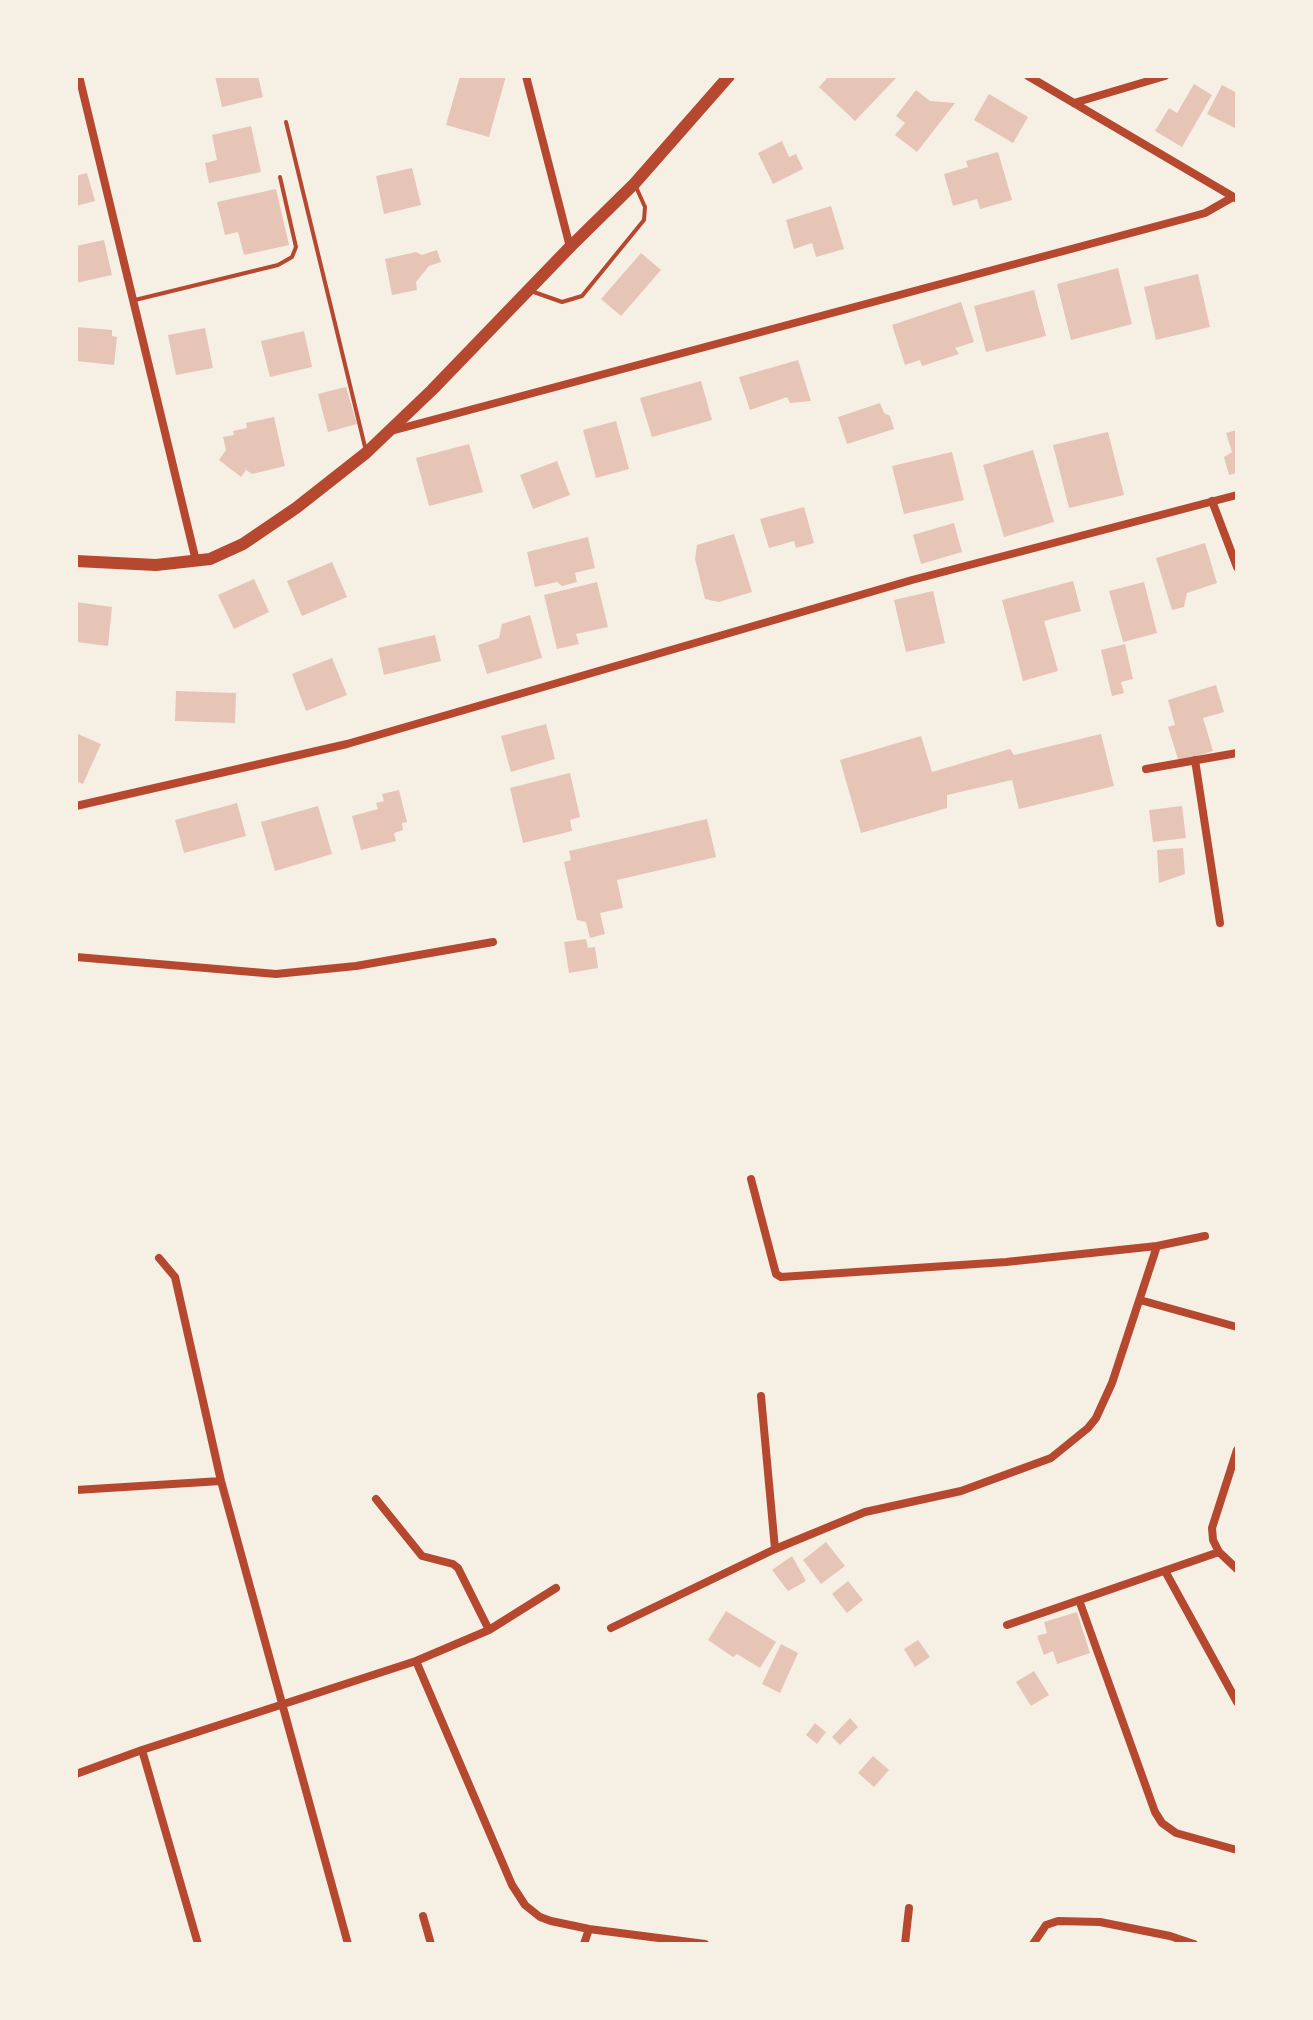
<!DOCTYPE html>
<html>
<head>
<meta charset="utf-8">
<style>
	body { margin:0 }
	#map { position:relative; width:1313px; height:2020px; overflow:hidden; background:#f6efe4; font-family:Cabin,sans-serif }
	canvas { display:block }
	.frame { position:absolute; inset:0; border:78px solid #f6efe4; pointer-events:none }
</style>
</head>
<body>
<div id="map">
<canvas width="1313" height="2020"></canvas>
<div class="frame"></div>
</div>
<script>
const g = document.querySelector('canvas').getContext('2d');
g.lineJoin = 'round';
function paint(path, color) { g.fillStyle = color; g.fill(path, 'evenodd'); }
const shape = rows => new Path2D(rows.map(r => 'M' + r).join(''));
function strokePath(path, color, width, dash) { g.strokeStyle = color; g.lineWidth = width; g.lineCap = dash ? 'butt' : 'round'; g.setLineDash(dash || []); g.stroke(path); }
paint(shape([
	[215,76,258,76,263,97,222,107],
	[460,76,506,76,489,137,446,125],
	[829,76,898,76,855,121,819,87],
	[1194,84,1212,95,1182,147,1155,131,1169,108,1177,113],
	[1222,85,1237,93,1237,129,1207,114],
	[916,90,930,101,955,103,917,152,895,135,905,123,896,116],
	[989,94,1028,117,1013,143,974,120],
	[251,126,261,172,209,183,205,163,217,160,212,135],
	[782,141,789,157,796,154,803,169,773,184,758,153],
	[998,152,1012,200,980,209,977,199,953,206,944,174,968,167,966,161],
	[412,168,421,205,384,214,376,176],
	[87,173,95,201,76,206,76,176],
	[276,189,289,245,244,255,238,232,225,235,217,202],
	[831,206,844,249,816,257,812,243,794,249,786,220],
	[104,240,112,275,76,283,76,246],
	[437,250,441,262,429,266,416,282,417,290,392,295,385,259,416,252,422,255],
	[641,253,661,270,621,316,601,299],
	[1118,268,1132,324,1071,340,1057,284],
	[1198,274,1210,327,1156,340,1144,287],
	[1034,290,1046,336,986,352,974,306],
	[961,302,974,342,955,348,959,354,922,366,920,360,905,365,892,325],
	[76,327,112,330,112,336,117,337,114,365,76,361],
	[205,328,213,368,176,375,168,335],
	[304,331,312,367,270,377,261,341],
	[798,360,811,401,790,403,787,397,750,410,739,377],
	[701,381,712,420,652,437,640,398],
	[346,387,357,424,328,432,318,394],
	[880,403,884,413,890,416,894,429,847,444,838,417],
	[274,417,285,466,252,474,246,470,241,477,219,460,226,450,223,437,234,435,233,431,247,428,246,423],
	[616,421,629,469,596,478,583,430],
	[1237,430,1237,473,1229,475,1224,457,1232,452,1226,433],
	[1108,432,1124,495,1069,508,1053,445],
	[469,444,483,492,429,506,416,458],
	[1033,450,1054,522,1004,537,983,465],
	[952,452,964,500,904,514,892,466],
	[557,461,570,495,533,509,520,475],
	[804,507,814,543,796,548,794,541,769,548,760,519],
	[954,523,962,552,921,564,913,535],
	[734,534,752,592,719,602,705,599,695,559,697,545],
	[588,537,595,568,575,573,577,582,562,586,557,582,535,587,527,552],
	[1205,543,1217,583,1187,593,1184,607,1172,610,1156,558],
	[332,562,347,597,302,616,287,581],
	[254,579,269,612,234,629,218,595],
	[1073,581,1081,611,1044,621,1058,671,1023,681,1002,600],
	[597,582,608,627,576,634,579,644,557,649,544,595],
	[1144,582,1157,633,1123,642,1109,591],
	[933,591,945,643,906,652,894,600],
	[76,602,112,607,108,646,76,642],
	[530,615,542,658,487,674,478,645,499,638,502,624],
	[435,635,441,661,384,675,378,648],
	[1125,644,1133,679,1121,682,1124,693,1112,696,1101,650],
	[332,658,347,695,306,711,292,674],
	[1216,685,1224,712,1203,718,1213,751,1179,762,1168,727,1175,725,1168,700],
	[176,691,236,693,235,723,175,721],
	[546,724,555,759,511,772,501,736],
	[78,734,101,744,83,784,76,781],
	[1101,734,1114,786,1019,809,1012,780,947,795,947,808,861,833,840,760,921,736,932,772,1010,749,1014,755],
	[570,773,580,817,570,820,572,831,523,843,510,788],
	[399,790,407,822,402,823,403,830,394,833,396,841,361,850,352,816,378,809,376,803,384,801,382,794],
	[237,803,246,836,184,853,175,820],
	[318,806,332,854,275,871,261,822],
	[1182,806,1186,838,1153,842,1149,810],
	[707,819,716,857,617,880,623,908,600,913,605,934,590,938,586,922,577,920,564,862,571,860,569,851],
	[1183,848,1185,874,1159,883,1157,850],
	[586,939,588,948,595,947,598,968,569,973,564,942],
	[826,1542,845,1566,821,1584,803,1560],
	[792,1556,806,1581,788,1591,772,1570],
	[848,1581,863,1600,847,1613,832,1594],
	[726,1611,776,1642,760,1668,737,1654,733,1657,708,1640],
	[1077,1612,1090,1653,1057,1664,1053,1651,1044,1655,1037,1636,1047,1633,1044,1622],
	[918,1640,930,1657,915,1667,904,1649],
	[781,1644,798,1653,780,1693,762,1684],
	[1034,1671,1049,1695,1031,1706,1016,1682],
	[850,1718,858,1727,840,1745,832,1737],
	[815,1723,826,1732,817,1744,806,1735],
	[873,1756,889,1770,874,1787,858,1773]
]), '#e6c5b7');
strokePath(shape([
	[286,122,366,451],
	[531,291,562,302,582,296,644,220,645,207,636,187],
	[135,300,278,265,292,257,296,247,280,177]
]), '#b5482f', 4);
strokePath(shape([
	[79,76,196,561],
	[526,76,570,247],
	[1028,76,1237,199],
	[1074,103,1165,76],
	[391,431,1187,218,1205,213,1233,197],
	[1212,501,1237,567],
	[1195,760,1220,923],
	[1146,769,1237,753],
	[76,806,347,744,912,580,1237,495],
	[76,957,276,974,356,966,493,942],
	[751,1179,776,1274,781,1277,1006,1262,1157,1246,1205,1236],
	[159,1258,175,1277,221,1481,348,1944],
	[1140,1300,1237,1327],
	[761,1396,775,1549],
	[1237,1450,1212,1528,1213,1540,1219,1552,1237,1569],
	[76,1490,221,1481],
	[376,1499,422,1556,453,1564,458,1568,489,1630],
	[1165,1571,1237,1702],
	[1079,1600,1155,1812,1162,1823,1176,1833,1237,1850],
	[1007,1625,1219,1552],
	[611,1628,775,1549,865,1512,961,1491,1051,1458,1088,1428,1096,1418,1112,1383,1157,1246],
	[416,1661,512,1885,525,1905,540,1917,551,1921,589,1929,705,1944],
	[142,1750,198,1944],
	[76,1774,142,1750,416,1661,489,1630,556,1588],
	[423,1916,431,1944],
	[584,1944,589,1929],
	[905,1944,909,1908],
	[1033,1944,1046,1925,1058,1921,1100,1922,1170,1936,1194,1944]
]), '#b5482f', 8);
strokePath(shape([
	[76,561,156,565,210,559,243,544,296,508,366,453,432,390,570,247,635,183,729,76]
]), '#b5482f', 12);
</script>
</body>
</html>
